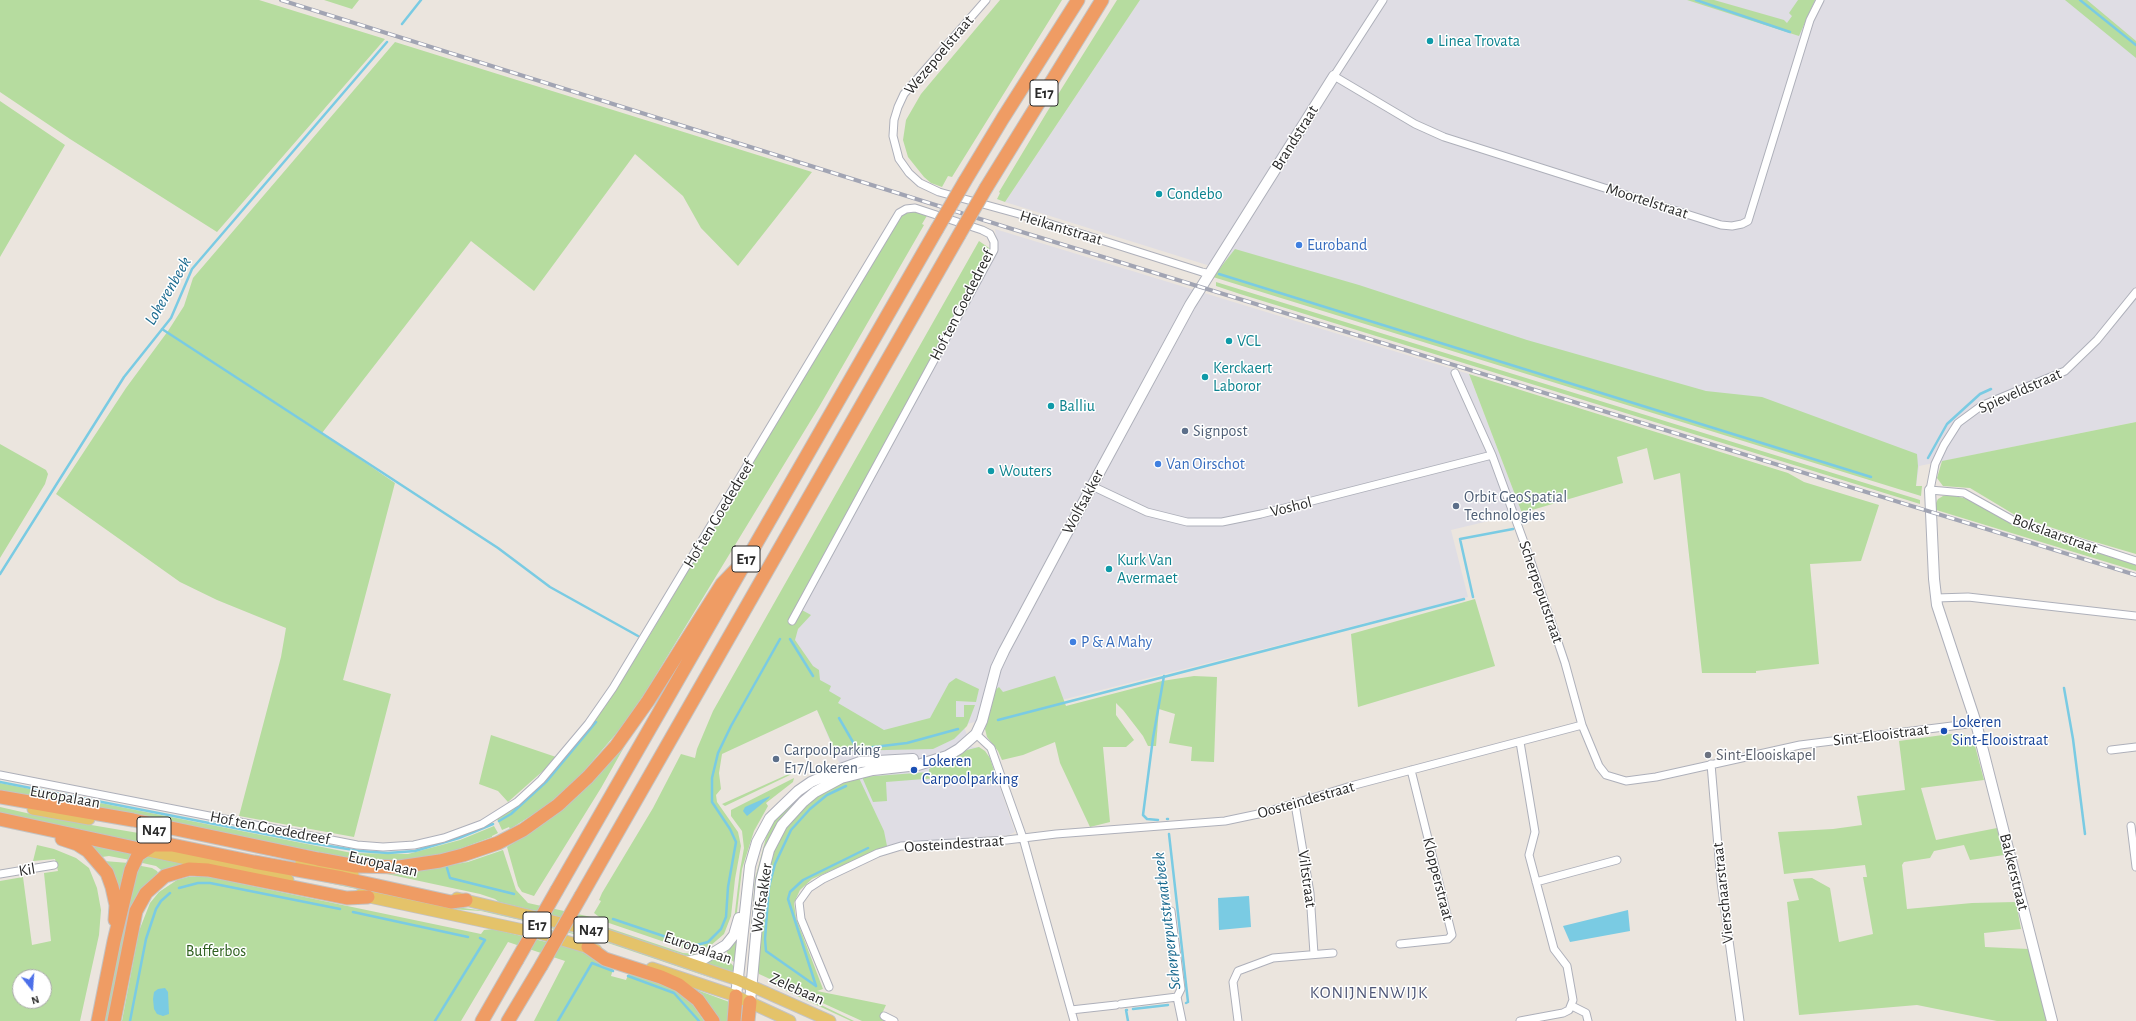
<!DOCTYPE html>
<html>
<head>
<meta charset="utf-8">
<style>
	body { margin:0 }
	#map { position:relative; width:2136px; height:1021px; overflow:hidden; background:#ebe5de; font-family:"Alegreya Sans",sans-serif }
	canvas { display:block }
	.north { position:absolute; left:12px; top:969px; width:40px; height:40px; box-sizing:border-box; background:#fff; border:1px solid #aaa; border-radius:50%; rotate:163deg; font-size:11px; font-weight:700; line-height:16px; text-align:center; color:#2a2a2a }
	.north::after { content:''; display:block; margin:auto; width:14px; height:18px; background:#4c6fe9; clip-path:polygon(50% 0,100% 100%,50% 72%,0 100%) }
</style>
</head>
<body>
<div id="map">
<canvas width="2136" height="1021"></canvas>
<div class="north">N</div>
</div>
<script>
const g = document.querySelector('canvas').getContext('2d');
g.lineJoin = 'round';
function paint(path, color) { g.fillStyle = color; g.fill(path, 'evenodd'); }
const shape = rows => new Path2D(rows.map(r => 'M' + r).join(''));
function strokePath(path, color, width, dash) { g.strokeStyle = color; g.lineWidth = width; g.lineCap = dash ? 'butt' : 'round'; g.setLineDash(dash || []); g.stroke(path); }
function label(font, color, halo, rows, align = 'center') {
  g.font = font + ' "Alegreya Sans",sans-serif'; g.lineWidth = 3; g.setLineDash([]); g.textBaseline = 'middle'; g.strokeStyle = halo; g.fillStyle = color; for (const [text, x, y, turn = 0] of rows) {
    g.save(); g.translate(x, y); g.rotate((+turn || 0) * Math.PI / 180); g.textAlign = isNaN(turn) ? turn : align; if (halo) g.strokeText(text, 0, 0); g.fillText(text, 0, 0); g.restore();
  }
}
paint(shape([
	[1140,0,2136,0,2136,422,1919,466,1916,486,1005,202],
	[995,229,1469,374,1522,513,1451,530,1468,597,963,725,972,747,979,747,985,751,990,758,1015,832,1009,835,908,842,885,846,876,851,817,710,780,639,992,250,996,237]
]), '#dfdde4');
paint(shape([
	[0,0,259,0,385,39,217,232,70,139,0,92],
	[324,0,359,0,352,9],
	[1000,0,1062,0,952,177,948,176,942,187,931,183,924,177,908,157,903,140,906,120,921,94],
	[1117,0,1140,0,1005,202,997,199,1000,193,999,192,1047,112],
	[1687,0,1714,0,1784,20,1787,23,1792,16,1789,13,1798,0,1815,0,1799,36],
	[2065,0,2087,0,2136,41,2136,58],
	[395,42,812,172,738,266,701,228,683,196,635,154,534,291,471,241,322,433,395,483,343,680,391,694,354,837,239,816,281,657,286,628,217,600,180,582,56,494,126,388,168,331,184,306,193,278],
	[0,101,65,145,0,257],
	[908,209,928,214,922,224,924,225,819,407,645,693,620,729,579,777,545,807,510,829,509,827,502,830,497,819,546,779,604,708,645,643,900,214],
	[979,241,992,250,788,623,792,625,800,609,811,615,798,629,795,640,813,666,819,670,820,680,831,686,829,691,841,698,838,703,884,730,930,718,949,683,956,678,979,689,976,702,956,701,956,717,964,717,964,705,975,705,967,726,954,739,933,749,841,751,836,753,817,710,722,754,719,773,721,789,716,795,717,802,738,832,741,846,735,879,731,916,724,934,709,947,688,950,606,922,594,913,601,901,599,900,602,893,653,808,681,754,695,758,697,749,713,711],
	[1235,249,1359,285,1527,340,1706,391,1762,397,1917,454,1918,466,1916,486,1922,486,1921,496,1213,277],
	[1216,282,1920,500,1920,504,1240,294,1216,286],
	[1469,374,1788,473,1804,482,1879,505,1861,561,1810,564,1819,664,1756,671,1756,673,1702,673,1680,473,1654,480,1647,448,1617,457,1623,483,1522,513],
	[2136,422,2136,554,2085,539,2015,515,1970,488,1943,486,1937,478,1942,461],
	[0,444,46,470,48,474,45,484,0,558],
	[1943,496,1955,496,1972,500,2016,526,2136,565,2136,571,1933,509,1938,499],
	[1475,599,1495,666,1358,707,1351,634],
	[1055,676,1066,706,1162,681,1194,676,1217,677,1214,762,1191,761,1192,747,1169,743,1175,714,1159,709,1156,746,1148,746,1143,736,1123,710,1116,703,1116,715,1134,740,1126,747,1103,747,1110,822,1090,827,1060,763,1055,742,1023,755,1002,760,998,751,987,737,985,729,994,691,999,687,1003,692],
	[632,733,601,788,534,896,522,892,518,886,507,847,538,827,552,815],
	[1950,734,1965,735,1974,742,1984,780,1921,788,1936,840,1997,828,2004,855,1970,860,1964,845,1934,851,1930,858,1904,862,1902,865,1907,909,1972,903,2016,902,2021,929,1984,933,1985,947,2029,949,2047,1021,1997,1021,1917,1005,1799,1015,1787,902,1799,900,1793,879,1812,878,1830,888,1839,942,1873,934,1863,877,1867,877,1865,865,1784,874,1778,832,1833,829,1862,825,1857,796,1905,790,1899,741],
	[491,735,556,757,544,770,508,802,498,791,479,784],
	[979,747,985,751,990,758,996,777,989,782,937,778,886,782,887,801,873,802,862,777,929,772,929,769,967,750],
	[791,773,792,774,725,806,722,804],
	[794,778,793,782,766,803,768,806,754,831,742,869,736,920,733,927,722,943,721,942,729,933,734,920,740,870,744,848,742,831,731,816,731,810],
	[859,778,884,831,887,846,812,879,800,890,794,903,796,918,823,989,817,991,886,1005,880,1018,885,1021,862,1021,759,974,757,965,767,865,780,836,804,805,836,784],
	[0,783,352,853,408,854,460,840,494,826,498,833,492,836,492,837,443,855,402,861,350,858,0,790],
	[810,788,775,830,749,969,748,969,755,879,768,830,771,823,789,803],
	[0,807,44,817,168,838,167,841,145,845,0,814],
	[83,843,134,853,130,860,109,856,102,857],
	[37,845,54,849,76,858,89,868,97,888,101,910,99,935,80,1021,0,1021,0,881,23,877,32,945,51,941,44,873,58,871,55,859,33,861],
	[20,977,44,977,44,1001,20,1001],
	[503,850,516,890,528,903,591,917,606,927,683,953,697,954,709,950,704,954,688,956,589,924,499,902,495,899,480,894,373,871,445,866,468,862],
	[144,855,187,864,165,873,156,866,138,862],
	[104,861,129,863,121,902],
	[226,861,456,907,500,913,636,950,729,984,608,943,520,920,481,911,450,909],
	[136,865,152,868,157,871,159,875,146,887,109,1021,104,1021],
	[212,876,229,879,228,881,481,934,484,930,493,929,575,949,614,966,611,976,626,980,630,970,666,982,693,1005,704,1021,534,1021,565,961,508,942,461,1021,122,1021,139,931,150,903,159,892,177,880,188,877],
	[738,934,737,964,731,960,726,950],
	[722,953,735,968,734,972,705,963],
	[763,980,817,1003,854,1021,851,1021],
	[689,987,732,1003,731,1021,717,1021]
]), '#b6dc9f');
paint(shape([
	[770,796,769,798,747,816,743,811,745,807],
	[1249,896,1251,927,1219,930,1218,898],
	[1628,910,1630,931,1570,942,1563,926],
	[165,988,168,992,169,1014,163,1016,157,1014,154,1009,153,999,154,992,158,989]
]), '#7acbe3');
strokePath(shape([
	[1696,0,1790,32],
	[2080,0,2136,45],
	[402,24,421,0],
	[1219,274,1871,477],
	[162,329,498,548,550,587,638,636],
	[1928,458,1947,424,1980,394,1991,389],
	[0,574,124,377,171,318,192,269,387,42],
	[1473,597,1460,539,1513,529],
	[790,639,813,676],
	[2064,688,2073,739,2085,834],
	[839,718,857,749,907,743,958,729],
	[998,720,1464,599],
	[0,782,311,843,360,851,388,853,415,851,459,838,493,824],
	[1167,819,1168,819],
	[1158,820,1147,819,1143,815,1153,738,1164,676],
	[499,821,511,814,547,781,596,722],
	[1169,834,1188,1002,1186,1003],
	[447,868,450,878,514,894],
	[179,888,198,883,210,883,340,909],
	[353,912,468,937],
	[613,919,693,946,708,942,721,929,726,917,728,887,736,842,730,829,712,802,712,778,718,753,731,726,780,639],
	[628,976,674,993,699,1021],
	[816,986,766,951,765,939,769,887,775,864,791,830,810,809,827,795,846,786],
	[816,986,788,899,790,892,803,880,868,848],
	[1133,1009,1168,1005],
	[1127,1010,1126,1010,1128,1021],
	[130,1021,146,939,156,909,161,901,170,893],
	[435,1021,485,940,480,938],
	[558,1021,592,963,613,971]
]), '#7acbe3', 2.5);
const street = shape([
	[986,0,904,94,898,107,894,120,893,136,899,159,909,173,920,183,939,192,1019,214,1202,272,1206,273,1208,278],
	[1383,0,1334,76,1415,124,1444,137,1721,225,1732,226,1742,224,1748,221,1810,20,1820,0],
	[2136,292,2097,340,2065,371,1981,406,1958,423,1944,445,1935,464,1930,490,1964,493,2016,522,2136,561],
	[1455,373,1492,455,1529,556,1565,663,1582,725,1599,766,1606,775,1626,781,1656,777,1800,745,1976,723],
	[1092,486,1147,512,1187,522,1222,522,1261,514,1492,455],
	[1936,598,1968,597,2136,616],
	[976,734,991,748,1023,838,1074,1021],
	[1520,742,1535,832,1529,855,1554,949,1567,966,1573,1000,1569,1010,1563,1013,1520,1021],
	[2111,750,2136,747],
	[1711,764,1721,882,1740,1021],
	[0,775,357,845,383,847,414,845,444,838,482,824,517,802,541,780,588,724,613,688,899,213,906,209,915,208,982,230,990,234,994,242,994,250,792,621],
	[1295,804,1310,893,1314,954],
	[2131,826,2136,867],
	[0,874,54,865],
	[1536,882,1617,860],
	[1171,911,1181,989,1177,997,1182,1021],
	[1400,944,1448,939,1452,935,1411,770],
	[829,987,801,919,799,902,809,888,823,879,878,853,901,846,1007,840,1056,834,1225,821,1263,813,1351,786,1582,725],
	[1121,1004,1177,997],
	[1572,1006,1586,1013,1588,1021],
	[1071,1010,1116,1005],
	[884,1016,894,1021],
	[1238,1021,1233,982,1238,971,1273,958,1333,953]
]);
const secondary = shape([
	[1930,490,1934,579,1937,605,1976,723,2052,1021],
	[686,962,705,958,726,945,734,935,739,918],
	[736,996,750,866,757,842,770,818,798,791,811,782,838,770,860,762,913,759],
	[750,1002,761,881,769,850,782,825,803,802,815,792,841,778,873,770,918,765,947,756,959,749,976,734,982,721,996,668,1004,651,1092,486,1190,305,1334,76]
]);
const primary = shape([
	[33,809,89,819],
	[144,850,288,880],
	[301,862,353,874],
	[360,895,542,934,596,950],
	[457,898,598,932,738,980,830,1021],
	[652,968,736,996,790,1021]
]);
const highway = shape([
	[965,181,1003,118,1078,0],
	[986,188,1102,0],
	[0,797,133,820,318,859,356,866,399,867,440,861,463,855,498,843,523,830,558,805,588,777,616,746,648,701,722,584,747,558],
	[0,819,144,850],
	[62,839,77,844,88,851,107,873,112,887,116,905,115,920],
	[557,890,937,229],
	[581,896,959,235],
	[588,947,605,959,661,977,679,985,698,1000,713,1021],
	[98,1021,114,941,131,870,138,855,153,845,172,845,254,862,342,878,451,902,466,900],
	[114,1021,136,911,146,893,165,876,189,869,208,870,347,898,368,897],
	[482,1021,517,960],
	[508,1021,541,966],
	[734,1021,736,996],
	[748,1021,750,1002]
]);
strokePath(street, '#aeb0ba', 9);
strokePath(secondary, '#aeb0ba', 12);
strokePath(primary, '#c3c3c3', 13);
strokePath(highway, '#c3c3c3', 15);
strokePath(street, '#fff', 7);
strokePath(secondary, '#fff', 10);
strokePath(primary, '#e4c36a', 11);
strokePath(highway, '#ef9c64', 13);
const rail = shape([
	[281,0,1009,228,2136,575]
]);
strokePath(rail, '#a1a4b3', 4);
strokePath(rail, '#fff', 2.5, [8]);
const highwayBridge = shape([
	[937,229,965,181],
	[959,235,986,188],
	[517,960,557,890],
	[541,966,581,896]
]);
strokePath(highwayBridge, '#c3c3c3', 15, []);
strokePath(highwayBridge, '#ef9c64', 13);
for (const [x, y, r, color] of [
	[1430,41,4,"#0f9aa8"],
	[1159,194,4,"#0f9aa8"],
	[1299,245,4,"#3f7fe0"],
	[1229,341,4,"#0f9aa8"],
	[1205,377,4,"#0f9aa8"],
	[1051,406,4,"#0f9aa8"],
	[1185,431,4,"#5c6f8a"],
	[1158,464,4,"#3f7fe0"],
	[991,471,4,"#0f9aa8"],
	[1456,506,4,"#5c6f8a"],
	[1109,569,4,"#0f9aa8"],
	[1073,642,4,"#3f7fe0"],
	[1944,731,4,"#1a4fb4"],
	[1708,755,4,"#6b7280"],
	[776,759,4,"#5c6f8a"],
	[914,770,4,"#1a4fb4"]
]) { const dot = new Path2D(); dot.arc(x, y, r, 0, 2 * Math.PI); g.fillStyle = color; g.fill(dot); strokePath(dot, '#fff', 1.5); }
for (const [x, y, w] of [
	[1044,93,28],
	[746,559,28],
	[154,830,34],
	[537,925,28],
	[591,930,34]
]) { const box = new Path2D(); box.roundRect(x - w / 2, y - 13, w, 26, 3); g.fillStyle = '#fff'; g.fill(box); strokePath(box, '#2a2a2a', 1); }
label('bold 15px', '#2a2a2a', null, [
	["E17",1044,93],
	["E17",746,559],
	["N47",154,830],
	["E17",537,925],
	["N47",591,930]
]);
label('16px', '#0d838f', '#fff', [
	["Linea Trovata",1438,41],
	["Condebo",1167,194],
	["VCL",1237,341],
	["Kerckaert",1213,368],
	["Laboror",1213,386],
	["Balliu",1059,406],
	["Wouters",999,471],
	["Kurk Van",1117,560],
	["Avermaet",1117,578]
], 'left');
label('16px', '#2a2a2a', '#fff', [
	["Wezepoelstraat",939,55,-50],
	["Brandstraat",1295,138,-58],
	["Moortelstraat",1647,201,18],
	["Heikantstraat",1061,228,17],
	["Hof ten Goededreef",962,305,-63],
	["Spieveldstraat",2020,391,-24],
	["Wolfsakker",1083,502,-62],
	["Voshol",1291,507,-14],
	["Hof ten Goededreef",719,514,-59],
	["Bokslaarstraat",2055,534,20],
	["Scherpeputstraat",1541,592,71],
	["Sint-Elooistraat",1881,735,-7],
	["Europalaan",65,797,10],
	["Oosteindestraat",1306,800,-16],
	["Hof ten Goededreef",270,828,11],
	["Oosteindestraat",954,844,-4],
	["Europalaan",383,864,13],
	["Kil",27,870,-9],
	["Bakkerstraat",2014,872,76],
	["Viltstraat",1307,879,82],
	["Klopperstraat",1438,879,76],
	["Vierschaarstraat",1723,893,-96],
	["Wolfsakker",762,898,-82],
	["Europalaan",698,948,19],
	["Zelebaan",797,989,24]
]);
label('16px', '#366cbe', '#fff', [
	["Euroband",1307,245],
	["Van Oirschot",1166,464],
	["P & A Mahy",1081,642]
], 'left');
label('16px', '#4e5e75', '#fff', [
	["Signpost",1193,431],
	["Orbit GeoSpatial",1464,497],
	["Technologies",1464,515],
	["Carpoolparking",784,750],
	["E17/Lokeren",784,768]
], 'left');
label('16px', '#164399', '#fff', [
	["Lokeren",1952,722],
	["Sint-Elooistraat",1952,740],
	["Lokeren",922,761],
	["Carpoolparking",922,779]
], 'left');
label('16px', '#5b616d', '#fff', [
	["Sint-Elooiskapel",1716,755]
], 'left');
label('16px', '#306121', '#fff', [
	["Bufferbos",216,951]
]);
label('italic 17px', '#1a6a8f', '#fff', [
	["Lokerenbeek",168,291,-60],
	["Scherperputstraatbeek",1167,921,-97]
]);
g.letterSpacing = '1px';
label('17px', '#4f5777', '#fff', [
	["KONIJNENWIJK",1369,993]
]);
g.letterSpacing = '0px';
</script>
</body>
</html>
